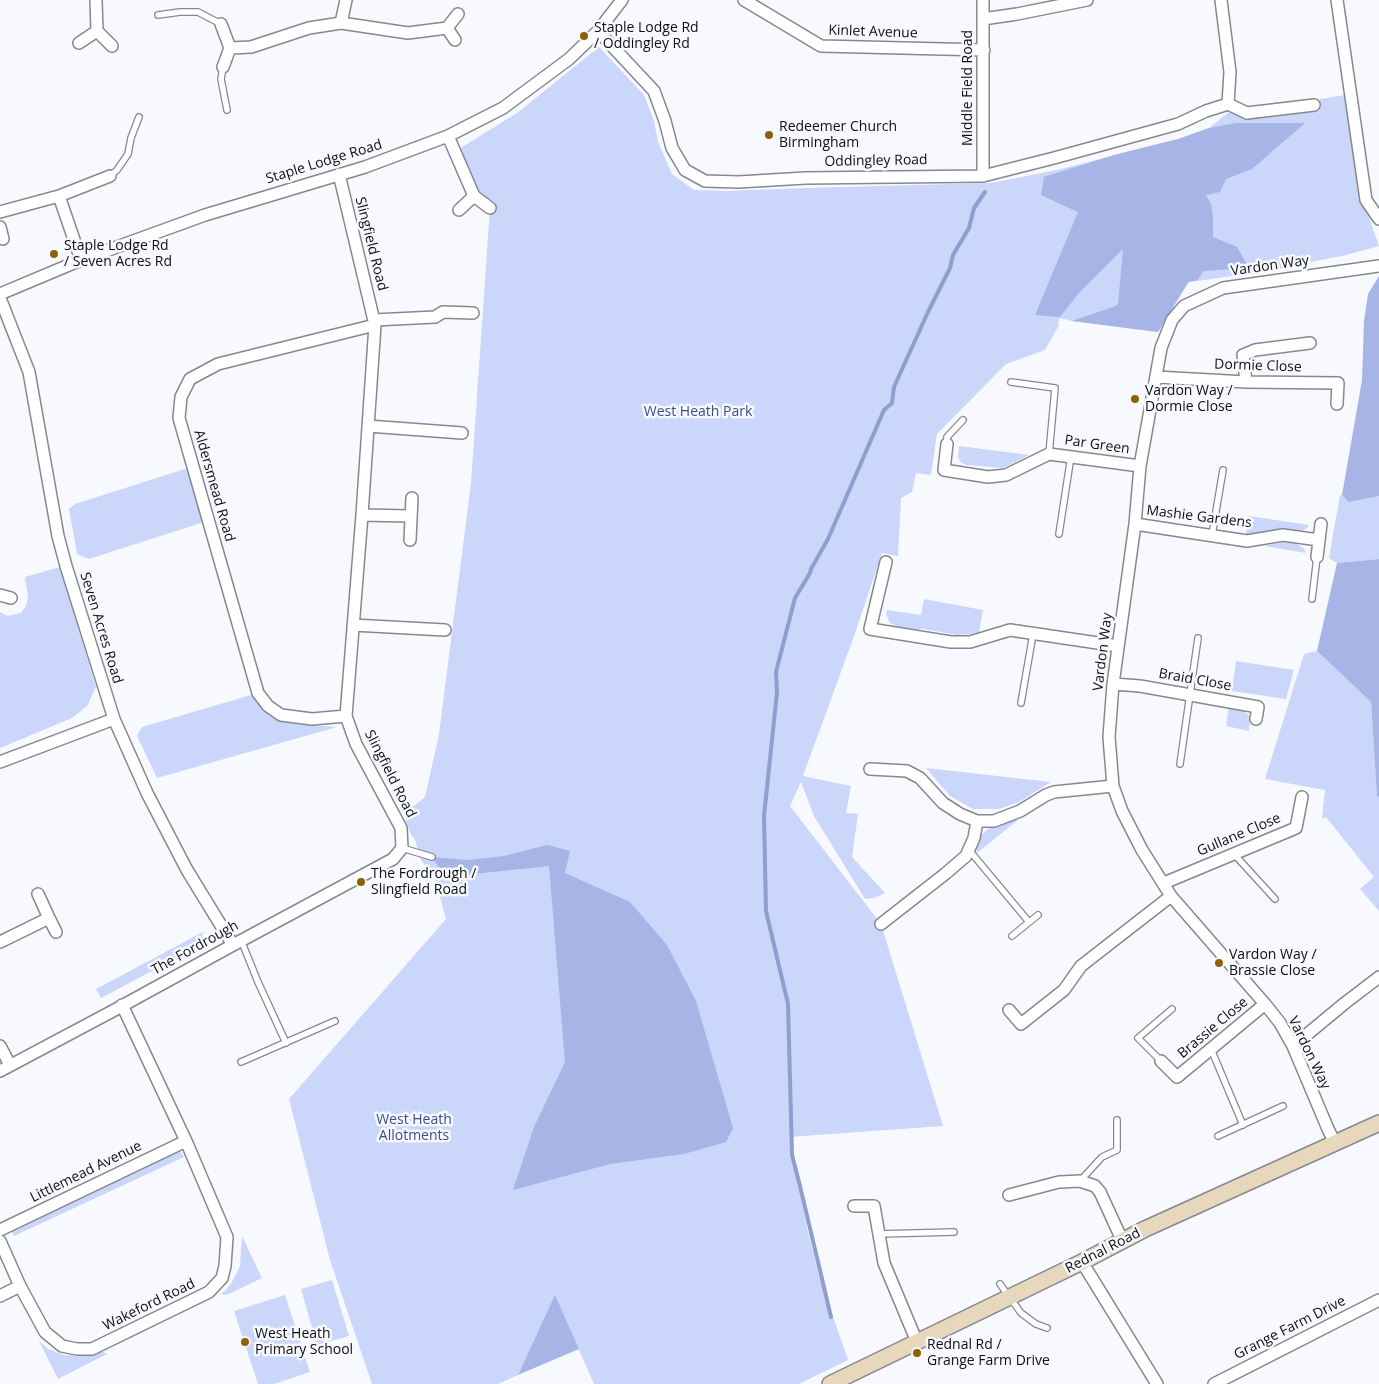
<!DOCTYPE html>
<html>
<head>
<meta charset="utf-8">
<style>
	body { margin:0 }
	canvas { display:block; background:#f7f9fe }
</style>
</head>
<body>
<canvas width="1379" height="1384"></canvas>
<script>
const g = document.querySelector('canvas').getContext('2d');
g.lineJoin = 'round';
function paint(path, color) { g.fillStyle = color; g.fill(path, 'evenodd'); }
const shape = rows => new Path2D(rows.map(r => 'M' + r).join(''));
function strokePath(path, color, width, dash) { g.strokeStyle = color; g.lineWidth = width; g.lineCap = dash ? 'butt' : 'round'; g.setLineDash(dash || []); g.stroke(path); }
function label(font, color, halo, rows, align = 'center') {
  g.font = font + ' "Open Sans",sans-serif'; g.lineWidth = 5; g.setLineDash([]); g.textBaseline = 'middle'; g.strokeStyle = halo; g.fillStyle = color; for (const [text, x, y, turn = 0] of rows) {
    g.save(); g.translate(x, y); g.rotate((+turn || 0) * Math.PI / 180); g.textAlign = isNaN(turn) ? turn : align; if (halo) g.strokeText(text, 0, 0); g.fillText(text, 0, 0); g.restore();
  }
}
paint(shape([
	[599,47,644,95,654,121,658,142,672,174,694,190,725,191,805,188,991,183,1057,170,1178,139,1209,128,1229,112,1245,119,1273,117,1319,110,1320,99,1345,95,1362,198,1379,246,1346,255,1262,272,1189,282,1158,332,1072,321,1060,318,1058,323,1059,325,1045,350,1006,364,937,434,931,475,916,473,912,492,901,498,898,556,882,553,854,636,803,776,851,786,846,813,858,814,852,857,885,893,874,898,865,899,814,816,801,782,790,806,881,924,943,1126,789,1137,808,1232,819,1276,848,1360,799,1384,594,1384,555,1296,518,1375,498,1384,372,1384,330,1260,289,1099,446,919,435,879,421,860,415,840,410,833,404,814,425,797,439,734,471,483,490,208,494,202,478,193,459,149,517,113],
	[959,446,975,448,1029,455,1003,468,967,465,961,463,958,457],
	[188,468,204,522,89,559,77,554,69,509,75,504],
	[1340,495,1342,495,1349,502,1379,496,1379,559,1337,563,1329,558],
	[1249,516,1309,525,1307,528,1300,532,1245,538],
	[1285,542,1297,544,1304,549,1306,553,1264,546],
	[60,567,96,687,87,706,72,718,0,748,0,612,8,616,21,613,26,606,28,597,25,577],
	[924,599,983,610,979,632,970,634,957,635,924,629,906,630,890,623,886,614,887,610,921,615],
	[1317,651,1371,702,1377,796,1379,796,1379,911,1360,889,1374,877,1326,817,1322,819,1325,790,1265,779,1304,654],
	[1236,661,1294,670,1286,699,1232,691],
	[251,695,267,712,295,724,337,727,157,778,137,736,142,727],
	[1229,707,1242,710,1248,715,1250,720,1249,731,1226,726],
	[926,768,1051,782,1019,802,999,809,973,809,950,796],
	[1011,820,1018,820,977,853,976,845,980,836,988,829,998,822],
	[203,932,201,942,195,948,101,998,96,989],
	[178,1147,184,1157,14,1236,10,1227],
	[242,1236,262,1278,227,1295,221,1294,227,1289,232,1282,240,1266],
	[332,1280,349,1336,317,1345,301,1289],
	[285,1295,310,1372,274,1384,258,1384,234,1311],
	[39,1341,48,1349,64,1355,83,1356,103,1352,107,1354,58,1379]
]), '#cad6fa');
paint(shape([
	[1236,123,1305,123,1252,169,1226,179,1220,192,1206,195,1211,204,1213,217,1213,237,1237,247,1249,268,1203,271,1198,280,1188,282,1158,332,1072,321,1116,306,1118,304,1123,249,1079,293,1060,317,1035,315,1078,212,1041,195,1044,177,1114,155,1178,139,1209,128],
	[1379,276,1379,496,1349,502,1342,495,1362,380,1364,321,1368,294],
	[1379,559,1379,796,1377,797,1371,702,1317,651,1337,563],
	[547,845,570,851,565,873,630,902,667,945,696,1001,733,1128,726,1142,684,1154,610,1164,513,1190,534,1127,565,1062,549,866,445,877,432,857,467,860,504,856],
	[555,1295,579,1349,518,1375]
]), '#a6b5e6');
strokePath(shape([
	[831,1317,800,1186,792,1155,788,1004,766,911,764,816,777,692,776,672,795,598,810,573,811,569,828,539,884,410,892,403,894,387,928,312,950,268,953,255,969,228,974,208,985,192]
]), '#8f9ece', 4);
const lane = shape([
	[158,15,180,12,198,12,221,24],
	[223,67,221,79,227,110],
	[110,176,117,170,128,154,131,138,139,117],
	[1011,382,1055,388,1049,454],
	[947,444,947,437,963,420],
	[1059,534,1071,456],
	[1212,535,1223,470],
	[1312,599,1317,557],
	[1021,703,1033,634],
	[1180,764,1198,638],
	[402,848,432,857],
	[969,850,1029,922],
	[1234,854,1275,899],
	[1012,936,1038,915],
	[241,940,258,982,286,1043],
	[1211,1049,1243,1125],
	[1161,1061,1138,1038,1172,1009],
	[241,1062,335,1021],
	[1218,1136,1283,1106],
	[1080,1181,1102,1157,1117,1150,1117,1120],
	[879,1234,954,1232],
	[1000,1284,1021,1313,1036,1324,1047,1328]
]);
const street = shape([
	[96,0,97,31],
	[744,0,821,46,984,50],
	[1221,0,1230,72,1228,104],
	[1337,0,1366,200,1379,219],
	[983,19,1017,14,1087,0],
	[341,23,346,0],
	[221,24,230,48,223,67],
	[447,28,458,14],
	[598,31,654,91,665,121,672,148,685,170,705,181,739,182,805,178,983,176,1054,158,1178,124,1206,111,1228,104],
	[79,43,97,31,112,46],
	[230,48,251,47,309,28,341,23,408,33,447,28,455,40],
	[1228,104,1247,113,1314,105],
	[448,136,474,196],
	[983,176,983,0],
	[59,196,81,260],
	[459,210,474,196,490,208],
	[0,212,59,196,110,176],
	[0,227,3,239],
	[0,294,81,260,205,215,365,167,448,136,503,108,569,59,598,31,622,0],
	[0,298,29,372,58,536,66,566,114,719,147,793,187,870,233,945],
	[374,320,435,317,443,312,473,313],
	[1156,377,1246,382,1338,383,1337,404],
	[1246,382,1243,355,1255,350,1310,343],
	[368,426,462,433],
	[947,444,944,470,988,477,1006,475,1049,454,1140,466],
	[362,515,410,516],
	[1135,524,1247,541,1283,535,1319,540],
	[410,540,412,498],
	[1317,557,1321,524],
	[886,562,870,629,951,642,970,642,1010,630,1118,646],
	[0,595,11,598],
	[353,625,445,630],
	[1113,684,1140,686,1258,707,1256,719],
	[346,716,312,719,281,715,268,706,258,693,179,418,181,397,190,379,218,364,375,325],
	[0,762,114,719],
	[870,769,907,771,920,778,943,803,960,814,977,821,974,838,966,856,945,874,881,924],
	[977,821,994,821,1020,811,1046,795,1054,792,1113,786],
	[1164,883,1296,828,1302,797],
	[38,894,49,918],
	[0,942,49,918,56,932],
	[1009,1010,1021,1024,1064,990,1081,966,1171,896],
	[0,1046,10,1065],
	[1293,1046,1345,1003,1379,977],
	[1161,1061,1177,1077,1265,1004],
	[0,1071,109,1013,233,945,393,859,402,848,401,828,356,744,346,716,362,515,375,325,339,174],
	[1335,1143,1328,1129,1293,1046,1280,1023,1265,1004,1171,896,1142,850,1122,811,1113,786,1109,737,1113,684,1135,524,1140,466,1161,348,1172,320,1184,306,1223,288,1379,266],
	[1009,1195,1059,1182,1080,1181,1095,1186,1100,1192,1123,1242],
	[854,1206,874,1206,884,1263,917,1342],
	[0,1230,186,1141],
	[0,1241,20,1286,45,1332,62,1346,77,1349,92,1349,209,1292,222,1278,225,1266,227,1237,186,1141,122,1005],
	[1082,1262,1157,1384],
	[0,1296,20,1286],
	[1214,1384,1379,1300]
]);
const secondary = shape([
	[830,1384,1082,1262,1145,1229,1379,1123]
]);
strokePath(lane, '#868890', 8);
strokePath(street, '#868890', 14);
strokePath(secondary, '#868890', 18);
strokePath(lane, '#fff', 5.5);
strokePath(street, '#fff', 11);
strokePath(secondary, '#e7d8bd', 15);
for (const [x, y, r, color] of [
	[584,36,5,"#8d6106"],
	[769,135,5,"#8d6106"],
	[54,254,5,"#8d6106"],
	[1135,399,5,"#8d6106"],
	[361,882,5,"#8d6106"],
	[1219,963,5,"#8d6106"],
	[245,1342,5,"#8d6106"],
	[917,1353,5,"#8d6106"]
]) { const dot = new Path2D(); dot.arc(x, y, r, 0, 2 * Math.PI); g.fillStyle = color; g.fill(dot); strokePath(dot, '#f7f9fe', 2); }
label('14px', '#0d0e11', '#f7f9fe', [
	["Staple Lodge Rd",594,28],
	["/ Oddingley Rd",594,44],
	["Redeemer Church",779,127],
	["Birmingham",779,143],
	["Staple Lodge Rd",64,246],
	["/ Seven Acres Rd",64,262],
	["Vardon Way /",1145,391],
	["Dormie Close",1145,407],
	["The Fordrough /",371,874],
	["Slingfield Road",371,890],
	["Vardon Way /",1229,955],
	["Brassie Close",1229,971],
	["West Heath",255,1334],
	["Primary School",255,1350],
	["Rednal Rd /",927,1345],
	["Grange Farm Drive",927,1361]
], 'left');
label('14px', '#0d0e11', '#f7f9fe', [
	["Kinlet Avenue",873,32,2],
	["Middle Field Road",968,88,-90],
	["Oddingley Road",876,161,-1],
	["Staple Lodge Road",324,162,-17],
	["Slingfield Road",371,244,76],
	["Vardon Way",1270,266,-8],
	["Dormie Close",1258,366,2],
	["Par Green",1097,445,8],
	["Aldersmead Road",214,486,74],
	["Mashie Gardens",1199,517,7],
	["Seven Acres Road",101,628,73],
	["Vardon Way",1103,652,-83],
	["Braid Close",1195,680,10],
	["Slingfield Road",390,774,63],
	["Gullane Close",1239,835,-23],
	["The Fordrough",195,948,-29],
	["Brassie Close",1213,1028,-40],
	["Vardon Way",1309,1053,64],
	["Littlemead Avenue",86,1172,-26],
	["Rednal Road",1103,1251,-27],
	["Wakeford Road",149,1305,-26],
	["Grange Farm Drive",1290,1328,-27]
]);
label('14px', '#3d4d89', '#f7f9fe', [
	["West Heath Park",698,412],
	["West Heath",414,1120],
	["Allotments",414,1136]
]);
</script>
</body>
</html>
